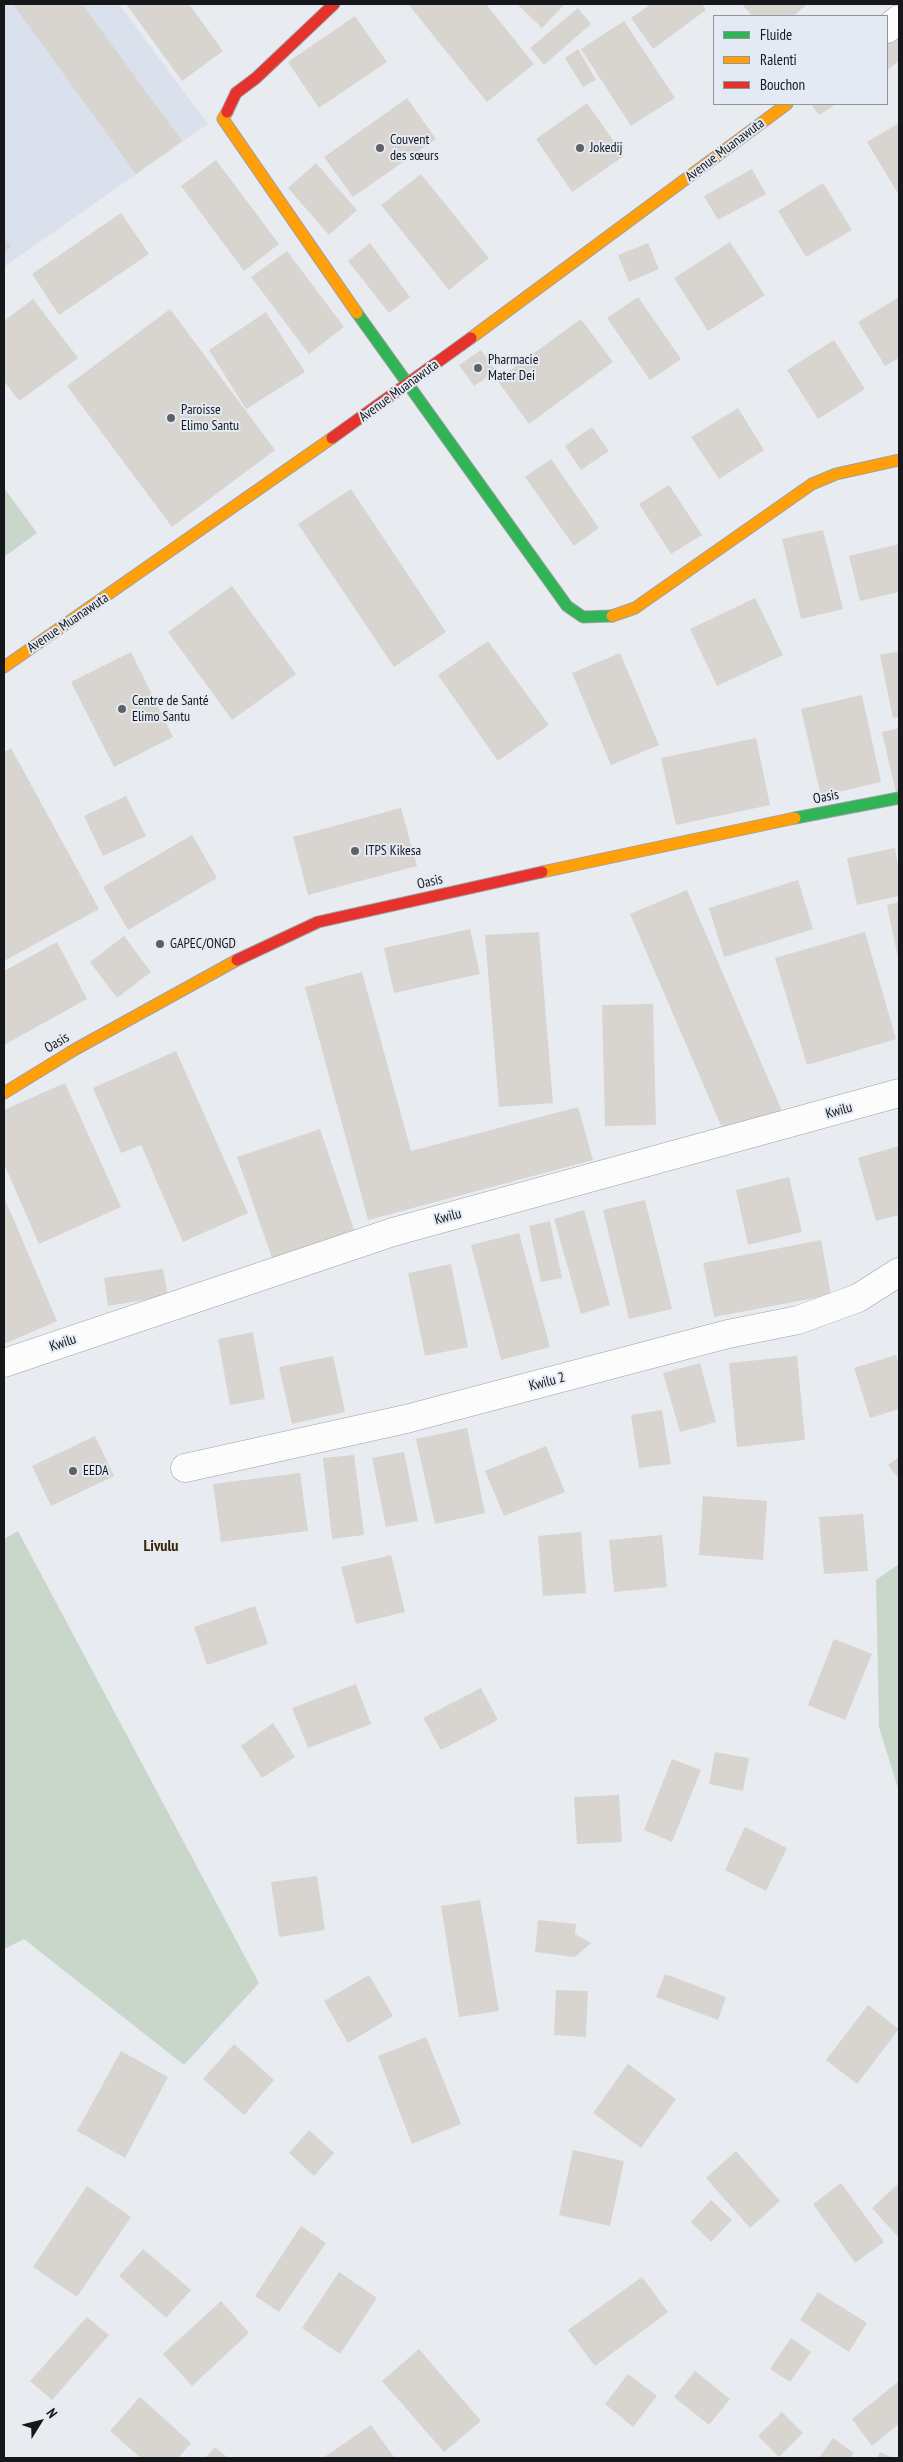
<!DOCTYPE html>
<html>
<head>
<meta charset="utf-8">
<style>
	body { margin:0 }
	#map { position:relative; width:903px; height:2462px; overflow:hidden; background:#e8ebf0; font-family:"PT Sans Narrow",sans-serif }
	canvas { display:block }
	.frame { position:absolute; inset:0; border:5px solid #15171b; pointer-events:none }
	.legend { position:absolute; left:713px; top:15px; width:175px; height:90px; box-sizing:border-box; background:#e4eaf4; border:1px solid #91969d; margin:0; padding:6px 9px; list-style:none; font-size:15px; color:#15171b }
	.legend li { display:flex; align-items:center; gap:10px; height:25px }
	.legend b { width:25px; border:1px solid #91969d }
	.north { position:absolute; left:15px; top:2397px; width:50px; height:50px; -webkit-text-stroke:4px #e4eaf4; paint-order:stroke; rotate:54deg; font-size:14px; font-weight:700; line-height:20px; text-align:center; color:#15171b }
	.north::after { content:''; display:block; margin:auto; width:18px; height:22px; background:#15171b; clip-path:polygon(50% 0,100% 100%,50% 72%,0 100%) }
</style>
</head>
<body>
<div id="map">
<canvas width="903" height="2462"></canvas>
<div class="frame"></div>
<ul class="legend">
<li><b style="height:6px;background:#30b455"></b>Fluide</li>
<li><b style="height:6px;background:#ff9f0a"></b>Ralenti</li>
<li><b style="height:6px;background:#e5322d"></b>Bouchon</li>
</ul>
<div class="north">N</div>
</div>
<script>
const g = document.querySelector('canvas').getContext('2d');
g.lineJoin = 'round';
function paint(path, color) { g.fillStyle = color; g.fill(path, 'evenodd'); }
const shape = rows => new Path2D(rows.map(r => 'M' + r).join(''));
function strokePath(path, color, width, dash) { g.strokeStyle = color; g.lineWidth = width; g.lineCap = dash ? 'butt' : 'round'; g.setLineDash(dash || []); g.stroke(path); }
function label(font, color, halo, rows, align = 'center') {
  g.font = font + ' "PT Sans Narrow",sans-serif'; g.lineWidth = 4; g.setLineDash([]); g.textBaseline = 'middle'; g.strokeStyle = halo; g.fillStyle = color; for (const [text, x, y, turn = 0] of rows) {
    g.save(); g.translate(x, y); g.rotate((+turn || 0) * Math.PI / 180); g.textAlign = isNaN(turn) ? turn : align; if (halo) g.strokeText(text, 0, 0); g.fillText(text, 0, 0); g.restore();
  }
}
paint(shape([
	[4,4,119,4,208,124,4,267]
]), '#dbe0ed');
paint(shape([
	[4,488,37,533,4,557],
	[18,1531,259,1983,184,2065,24,1939,4,1949,4,1539],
	[899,1564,899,1792,879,1727,876,1580]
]), '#c9d7cb');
paint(shape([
	[13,4,82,4,182,141,136,174],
	[126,4,189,4,223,51,182,81],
	[408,4,486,4,534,64,487,102],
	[517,4,565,4,542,28],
	[651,4,702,4,706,10,653,49,631,18],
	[742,4,808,4,793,16,752,16],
	[578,8,591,24,544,65,530,48],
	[355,16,387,62,319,108,288,62],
	[624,21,675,98,631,126,581,49],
	[899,30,899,61,887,70,887,38],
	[578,49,596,80,583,87,565,58],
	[407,98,436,139,353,197,324,157],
	[587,103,624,156,572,192,536,139],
	[811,104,836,104,819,115],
	[899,123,899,191,897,192,867,142],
	[216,160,279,244,244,271,181,186],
	[316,163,357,210,329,235,288,188],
	[752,169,766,194,718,220,704,196],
	[421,174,489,258,449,290,381,205],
	[823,183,852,230,806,257,778,211],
	[121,213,149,254,59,315,32,274],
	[4,237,11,247,4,253],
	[730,242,765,295,708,331,674,278],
	[370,243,410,297,389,313,348,261],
	[648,243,659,269,629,282,618,255],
	[287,251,344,327,309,354,251,277],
	[638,297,681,359,650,380,607,318],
	[899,297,899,358,885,366,858,322],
	[33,299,78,358,19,401,4,381,4,321],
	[170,309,275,450,172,527,67,386],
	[266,312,305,372,246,409,209,350],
	[581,319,613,362,529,424,497,380],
	[834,340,865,389,818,419,787,370],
	[481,350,496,371,474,386,459,365],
	[738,408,764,450,719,479,691,437],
	[592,427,609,451,581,470,565,446],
	[551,459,599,528,574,546,525,477],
	[669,485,702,535,671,554,639,504],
	[351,489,446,632,394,667,298,524],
	[823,530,843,609,801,619,782,539],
	[899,544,899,592,860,601,849,556],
	[232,586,296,674,232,720,168,632],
	[755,598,783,655,717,686,690,629],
	[488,641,549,725,498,761,438,675],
	[899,651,899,717,893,718,880,655],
	[131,652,173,737,114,767,71,682],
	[620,653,659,745,611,765,572,673],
	[862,695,881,782,821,796,801,709],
	[899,728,899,793,896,793,882,732],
	[756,738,770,805,676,825,661,758],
	[11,748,99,909,4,961,4,752],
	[126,796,146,836,103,856,84,816],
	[401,808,417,866,308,895,293,837],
	[192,835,217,878,128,930,103,887],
	[895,848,899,870,899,896,857,905,847,858],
	[798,880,813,929,724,957,709,908],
	[687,890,782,1111,725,1135,630,914],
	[899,902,899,958,898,958,887,905],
	[470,929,480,974,394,993,384,948],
	[539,932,553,1103,499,1107,485,935],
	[865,932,896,1039,807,1065,775,958],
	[124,936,151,972,117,998,90,962],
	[57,942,87,999,4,1045,4,971],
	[362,972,411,1151,578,1107,593,1160,368,1220,305,987],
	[653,1004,656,1125,605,1126,602,1005],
	[176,1051,248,1213,183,1242,141,1145,121,1153,93,1088],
	[65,1083,121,1207,39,1244,4,1164,4,1110],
	[320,1129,354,1230,272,1258,237,1157],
	[899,1146,899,1215,876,1221,858,1158],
	[789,1177,802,1232,748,1245,736,1190],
	[4,1197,57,1321,4,1344],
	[645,1200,672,1309,629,1319,603,1210],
	[584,1210,610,1305,581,1314,554,1219],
	[550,1221,562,1278,541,1282,529,1226],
	[519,1233,550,1347,501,1360,471,1245],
	[821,1240,831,1295,714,1317,703,1263],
	[451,1264,468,1347,425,1356,408,1273],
	[163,1269,168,1296,108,1306,104,1278],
	[253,1332,265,1399,230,1405,218,1339],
	[896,1355,899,1366,899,1409,870,1418,854,1368],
	[333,1356,345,1412,292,1424,279,1367],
	[797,1356,805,1440,737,1447,729,1363],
	[700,1363,716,1422,680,1432,663,1373],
	[662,1410,671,1464,639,1468,631,1415],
	[467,1428,485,1513,435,1524,416,1439],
	[95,1436,114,1476,51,1506,32,1466],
	[546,1446,565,1492,504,1516,485,1471],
	[404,1452,418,1521,386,1527,372,1458],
	[354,1455,364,1535,332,1539,323,1458],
	[899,1457,899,1479,888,1465],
	[300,1473,308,1531,221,1542,213,1484],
	[703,1496,767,1501,763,1560,699,1555],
	[863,1514,868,1571,824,1574,819,1517],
	[581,1532,586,1593,543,1596,538,1536],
	[662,1535,667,1587,614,1592,609,1540],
	[391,1555,405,1612,356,1624,341,1567],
	[255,1606,268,1644,207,1665,194,1627],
	[834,1639,872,1654,845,1720,808,1705],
	[356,1684,371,1724,308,1748,292,1708],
	[481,1688,498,1720,441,1750,423,1718],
	[273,1723,295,1757,262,1778,241,1746],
	[715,1752,749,1758,743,1791,709,1784],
	[672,1759,701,1770,672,1842,644,1830],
	[619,1795,622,1842,577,1844,574,1797],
	[745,1827,787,1848,766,1891,725,1870],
	[317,1876,325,1930,279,1937,271,1882],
	[480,1900,499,2011,459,2017,441,1906],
	[538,1920,576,1924,575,1934,591,1943,575,1957,535,1952],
	[665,1974,726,1997,718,2020,656,1997],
	[369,1975,393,2016,348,2043,324,2001],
	[556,1990,588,1991,586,2037,554,2035],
	[868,2005,899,2029,857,2084,826,2060],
	[426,2037,461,2124,412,2144,378,2056],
	[234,2044,274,2080,244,2115,203,2079],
	[121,2051,168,2077,125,2158,77,2131],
	[628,2064,676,2099,641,2148,593,2113],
	[309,2130,334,2153,314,2176,289,2153],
	[573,2150,624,2161,610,2226,559,2215],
	[736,2151,780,2201,750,2228,706,2178],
	[841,2183,884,2242,855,2263,813,2204],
	[899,2183,899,2238,872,2208],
	[87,2186,131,2217,77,2297,33,2267],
	[711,2200,732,2220,711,2242,691,2222],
	[301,2226,326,2243,279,2312,255,2296],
	[143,2249,191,2290,166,2318,119,2276],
	[339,2272,377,2298,340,2354,302,2328],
	[642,2277,668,2312,595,2366,568,2330],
	[818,2292,867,2323,849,2352,800,2320],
	[221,2301,249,2333,192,2386,163,2354],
	[87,2317,109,2335,52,2400,30,2381],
	[791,2338,811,2352,790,2382,770,2369],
	[419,2349,481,2421,444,2452,382,2381],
	[695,2371,730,2399,709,2425,674,2397],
	[628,2374,657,2396,633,2427,605,2404],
	[899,2381,899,2424,872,2446,852,2419],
	[140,2397,191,2443,178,2458,141,2458,110,2431],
	[782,2412,803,2433,779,2457,758,2436],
	[371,2425,394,2457,323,2458],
	[833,2438,854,2453,850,2458,819,2458],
	[215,2447,228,2458,205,2458],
	[880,2452,893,2458,877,2458]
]), '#d8d5d1');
const street = shape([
	[887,29,899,19],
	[4,1363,393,1232,899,1093],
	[185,1468,406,1419,728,1334,798,1320,858,1298,899,1272]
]);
const fast = shape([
	[357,313,567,606,583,617,612,616],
	[795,818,899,798]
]);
const slow = shape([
	[227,112,223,119,357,313],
	[471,338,787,104],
	[612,616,635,608,812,484,836,474,899,460],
	[4,667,332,438],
	[542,872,795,818],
	[4,1093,74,1050,237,960]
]);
const jam = shape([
	[227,112,236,93,256,78,334,4],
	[332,438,471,338],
	[237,960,318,922,542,872]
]);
strokePath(street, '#9ea0a4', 29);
strokePath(fast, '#9ea0a4', 13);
strokePath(slow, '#9ea0a4', 13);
strokePath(jam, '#9ea0a4', 13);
strokePath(street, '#fcfcfd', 28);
strokePath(fast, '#30b455', 11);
strokePath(slow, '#ff9f0a', 11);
strokePath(jam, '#e5322d', 11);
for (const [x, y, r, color] of [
	[380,148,5,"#5f6166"],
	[580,148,5,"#5f6166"],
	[478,368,5,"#5f6166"],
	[171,418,5,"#5f6166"],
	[122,709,5,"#5f6166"],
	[355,851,5,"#5f6166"],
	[160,944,5,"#5f6166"],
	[73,1471,5,"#5f6166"]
]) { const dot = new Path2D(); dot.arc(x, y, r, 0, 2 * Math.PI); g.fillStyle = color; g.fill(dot); strokePath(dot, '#e4eaf4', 2); }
label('14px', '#15171b', '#e4eaf4', [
	["Couvent",390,140],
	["des sœurs",390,156],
	["Jokedij",590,148],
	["Pharmacie",488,360],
	["Mater Dei",488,376],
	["Paroisse",181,410],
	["Elimo Santu",181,426],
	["Centre de Santé",132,701],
	["Elimo Santu",132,717],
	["ITPS Kikesa",365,851],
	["GAPEC/ONGD",170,944],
	["EEDA",83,1471]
], 'left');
label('14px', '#15171b', '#e4eaf4', [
	["Avenue Muanawuta",725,150,-37],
	["Avenue Muanawuta",399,391,-36],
	["Avenue Muanawuta",68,623,-34],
	["Oasis",826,797,-11],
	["Oasis",430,882,-13],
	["Oasis",57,1043,-31],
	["Kwilu",839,1111,-16],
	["Kwilu",448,1217,-15],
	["Kwilu",63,1343,-19],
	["Kwilu 2",547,1382,-15]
]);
label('bold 16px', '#3c2401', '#e4eaf4', [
	["Livulu",161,1546]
]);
</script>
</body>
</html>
